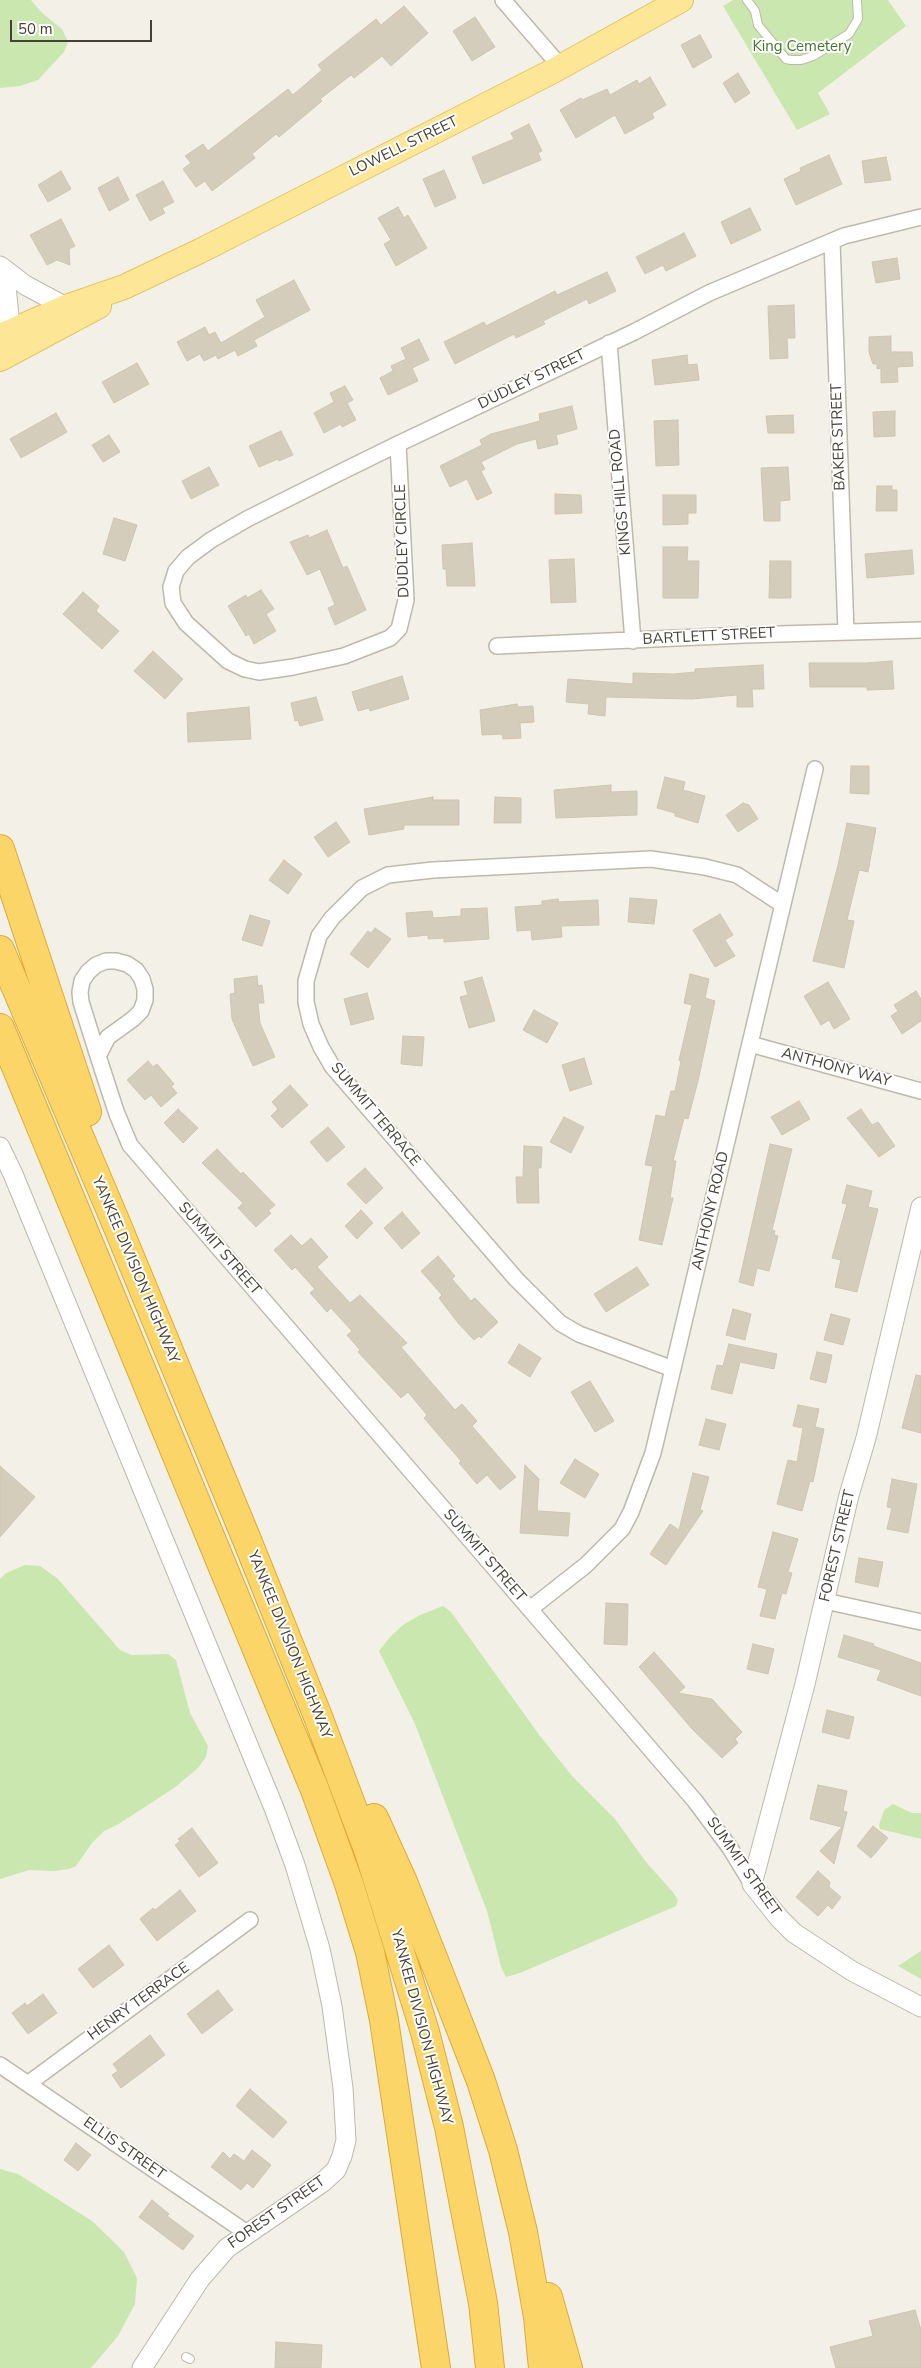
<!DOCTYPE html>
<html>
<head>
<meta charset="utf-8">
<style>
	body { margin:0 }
	#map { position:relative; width:921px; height:2368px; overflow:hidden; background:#f3f0e7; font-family:"Nunito Sans",sans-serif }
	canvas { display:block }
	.scale { position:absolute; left:10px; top:20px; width:142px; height:22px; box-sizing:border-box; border:2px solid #464136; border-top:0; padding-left:6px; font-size:15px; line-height:18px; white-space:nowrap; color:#464136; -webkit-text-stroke:4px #fff; paint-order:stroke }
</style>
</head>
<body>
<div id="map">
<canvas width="921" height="2368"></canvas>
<div class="scale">50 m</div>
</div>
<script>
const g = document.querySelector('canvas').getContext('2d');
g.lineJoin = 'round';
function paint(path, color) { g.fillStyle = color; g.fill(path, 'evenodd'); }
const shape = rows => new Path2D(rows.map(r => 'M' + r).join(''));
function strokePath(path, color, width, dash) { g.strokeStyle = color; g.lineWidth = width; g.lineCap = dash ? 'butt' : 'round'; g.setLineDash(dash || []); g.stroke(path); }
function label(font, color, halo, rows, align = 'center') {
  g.font = font + ' "Nunito Sans",sans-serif'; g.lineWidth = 4; g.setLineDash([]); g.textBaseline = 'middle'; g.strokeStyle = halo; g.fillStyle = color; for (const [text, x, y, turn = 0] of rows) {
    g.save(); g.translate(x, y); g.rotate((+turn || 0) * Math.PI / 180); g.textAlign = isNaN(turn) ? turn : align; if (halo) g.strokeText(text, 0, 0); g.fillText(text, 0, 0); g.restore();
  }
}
paint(shape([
	[0,0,31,0,42,13,62,29,68,42,64,52,38,80,20,86,0,88],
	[733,0,888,0,906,26,818,93,830,114,797,130,723,6],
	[25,1565,40,1566,57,1578,120,1650,132,1655,168,1654,176,1660,190,1713,208,1746,206,1757,198,1768,174,1788,117,1825,104,1831,92,1843,76,1866,69,1869,54,1871,29,1870,0,1879,0,1579,6,1573],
	[443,1606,451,1612,540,1736,573,1777,615,1819,646,1862,672,1891,678,1900,676,1906,520,1973,506,1977,501,1967,487,1911,415,1724,379,1651,390,1637,403,1625,420,1615],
	[893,1804,912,1813,921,1813,921,1839,880,1829,879,1825,884,1810],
	[921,1951,921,1979,898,1966],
	[0,2169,18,2174,92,2221,124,2252,137,2278,135,2304,118,2336,91,2368,0,2368]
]), '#cae7b0');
const building = shape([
	[404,6,428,33,391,66,382,56,354,78,351,75,320,99,322,101,279,137,276,134,252,154,255,158,212,191,205,181,196,187,183,169,191,163,185,156,203,144,208,151,288,89,293,95,322,70,318,65,376,19,381,25,404,6],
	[475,17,495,47,472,61,453,31,475,17],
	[700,35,712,57,693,68,681,45,700,35],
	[738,73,750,93,735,103,723,83,738,73],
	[650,77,666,105,652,113,654,118,625,134,615,115,576,138,560,110,581,98,582,100,607,89,610,95,637,80,639,84,650,77],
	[529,124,542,151,538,153,541,160,483,184,472,157,514,139,511,133,529,124],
	[829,155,842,184,796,205,784,179,801,171,800,168,829,155],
	[886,157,891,180,865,183,862,161,886,157],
	[444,170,456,198,435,207,423,179,444,170],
	[61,171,71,189,48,202,38,185,61,171],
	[118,177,129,200,109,211,98,188,118,177],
	[163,181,174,202,162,208,165,213,150,221,136,195,163,181],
	[398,207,404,218,408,215,427,248,396,266,384,244,391,240,378,218,398,207],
	[750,208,761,230,731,244,721,222,750,208],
	[61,219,75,246,69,249,70,265,57,260,47,265,30,235,61,219],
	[684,233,696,256,666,271,663,265,645,274,636,257,684,233],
	[897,258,900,279,876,283,872,262,897,258],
	[607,272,616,291,589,304,587,299,543,321,545,324,516,338,514,334,455,364,444,342,484,322,486,326,555,291,557,295,607,272],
	[294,280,310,310,254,340,257,346,238,356,235,350,218,359,216,355,204,361,200,354,187,361,177,342,205,327,209,335,215,332,221,343,265,317,256,300,294,280],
	[794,305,795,338,787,338,788,358,770,359,768,306,794,305],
	[891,336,891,352,912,352,913,366,897,367,898,382,881,383,881,368,877,369,877,364,873,364,869,352,869,337,891,336],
	[419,339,429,360,412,368,418,381,388,395,380,378,393,371,391,366,406,359,401,348,419,339],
	[687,355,688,365,697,364,699,380,655,385,652,360,687,355],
	[137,363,149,384,114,403,102,382,137,363],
	[345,386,353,400,347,403,356,420,342,427,341,424,324,433,314,413,334,402,330,393,345,386],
	[572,406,577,429,556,435,558,444,538,449,536,439,517,444,481,462,485,469,481,471,492,493,477,500,467,479,450,487,440,466,482,445,480,440,491,434,540,421,539,414,572,406],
	[895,411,895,436,874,437,873,412,895,411],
	[56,413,67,432,21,458,10,439,56,413],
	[793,415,794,433,768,433,766,416,793,415],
	[678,420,679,465,656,466,654,421,678,420],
	[281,431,293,455,279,461,278,459,259,467,249,446,281,431],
	[109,435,120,452,103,462,92,445,109,435],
	[209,467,219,485,191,499,182,481,209,467],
	[788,467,790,500,780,501,780,521,764,521,761,468,788,467],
	[877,486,892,486,892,490,897,490,897,511,876,511,877,486],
	[555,494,581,495,582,513,555,514,555,494],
	[663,495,696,495,696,513,688,513,688,524,663,525,663,495],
	[114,518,137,525,125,561,103,554,114,518],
	[327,530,343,568,347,566,366,610,335,625,328,608,335,605,320,569,307,575,290,542,308,535,309,538,327,530],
	[472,543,475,586,447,586,446,569,443,569,442,545,472,543],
	[663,547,688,547,687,561,699,561,698,598,663,598,663,547],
	[912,550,914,574,867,578,865,554,912,550],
	[574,559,576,602,551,603,549,560,574,559],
	[770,561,791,561,791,598,769,598,770,561],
	[261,590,274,609,266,614,276,631,254,644,249,634,246,636,228,606,246,595,247,598,261,590],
	[83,592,99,606,96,611,119,631,102,649,63,614,83,592],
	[153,651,183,679,165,699,134,671,153,651],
	[892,661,894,689,867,690,867,687,810,687,809,663,866,663,892,661],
	[763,665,764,689,752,689,753,707,737,707,737,695,692,699,606,697,605,716,588,714,589,704,566,702,568,679,633,684,633,673,673,674,695,672,695,669,763,665],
	[402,676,409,699,370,711,369,708,358,711,352,692,402,676],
	[316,697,323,720,300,726,298,720,295,721,291,703,316,697],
	[517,704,518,707,533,706,534,722,520,723,521,738,503,739,502,734,482,735,480,710,517,704],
	[249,707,251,739,188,742,187,713,249,707],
	[851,766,869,766,869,794,850,793,851,766],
	[665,777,685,782,683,790,705,796,698,823,675,816,675,813,657,808,665,777],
	[611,785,611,792,637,791,637,815,556,818,554,790,611,785],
	[433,797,433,800,459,800,459,825,404,825,404,829,369,835,364,809,433,797],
	[495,797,521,798,521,823,494,823,495,797],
	[743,803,749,805,758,819,738,832,726,815,743,803],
	[336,822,350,842,328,857,314,837,336,822],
	[847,823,876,828,868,872,859,870,847,920,854,921,844,968,813,961,838,865,847,823],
	[284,860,302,874,288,894,269,880,284,860],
	[630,898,657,900,654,924,628,922,630,898],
	[558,899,559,902,598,900,599,925,561,926,562,937,532,940,531,930,517,931,515,907,542,905,542,901,558,899],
	[487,908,489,939,444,942,444,938,428,939,428,935,408,937,406,913,432,911,433,918,461,916,461,909,487,908],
	[720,914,733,935,725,940,735,956,715,967,693,930,720,914],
	[250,915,270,921,262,946,242,940,250,915],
	[375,928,391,939,368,968,350,954,368,931,371,933,375,928],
	[690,974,709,979,705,998,715,1001,698,1081,688,1119,684,1118,673,1161,676,1161,670,1198,673,1198,662,1245,639,1240,653,1166,645,1165,656,1115,665,1117,671,1091,675,1091,681,1061,679,1060,692,1005,684,1003,690,974],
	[257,976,258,986,262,985,264,1003,258,1003,260,1023,275,1057,253,1066,232,1019,230,994,235,993,234,979,257,976],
	[482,977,495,1021,469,1028,460,997,468,995,464,982,482,977],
	[828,982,850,1019,834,1029,829,1020,821,1025,804,996,828,982],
	[916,991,921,999,921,1021,902,1034,891,1016,898,1011,894,1005,916,991],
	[367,993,374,1019,351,1025,344,999,367,993],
	[534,1010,558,1023,547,1043,523,1030,534,1010],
	[403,1036,424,1037,422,1066,401,1064,403,1036],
	[584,1058,592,1084,570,1091,562,1065,584,1058],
	[148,1061,153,1067,157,1064,174,1084,171,1086,177,1093,161,1107,151,1095,145,1100,127,1080,148,1061],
	[290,1085,308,1105,282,1128,271,1116,278,1109,272,1102,290,1085],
	[799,1101,810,1119,782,1135,771,1117,799,1101],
	[178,1109,198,1128,183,1143,164,1123,178,1109],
	[861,1109,872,1125,878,1122,895,1146,879,1157,847,1118,861,1109],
	[564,1117,584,1127,571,1153,550,1142,564,1117],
	[328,1127,345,1147,327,1162,310,1142,328,1127],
	[770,1144,792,1149,772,1230,775,1231,774,1235,778,1236,769,1271,757,1268,753,1286,739,1282,770,1144],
	[524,1146,542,1147,541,1168,538,1168,539,1203,517,1203,516,1177,523,1177,524,1146],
	[217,1149,241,1174,243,1172,275,1205,268,1211,271,1213,256,1227,238,1208,243,1203,202,1163,217,1149],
	[365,1168,383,1188,366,1204,347,1184,365,1168],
	[847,1185,872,1191,868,1207,878,1209,857,1292,835,1287,841,1260,832,1258,847,1204,842,1203,847,1185],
	[361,1210,373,1223,357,1239,345,1226,361,1210],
	[402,1212,420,1233,402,1249,384,1228,402,1212],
	[291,1235,302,1246,311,1238,328,1257,317,1267,350,1303,360,1295,407,1343,401,1347,455,1410,462,1404,477,1421,472,1426,516,1477,500,1490,487,1475,477,1484,459,1463,461,1461,424,1418,427,1415,408,1392,401,1398,358,1352,360,1350,347,1335,352,1331,331,1308,327,1312,310,1293,315,1289,295,1267,292,1270,274,1250,291,1235],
	[438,1256,455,1276,452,1279,471,1301,475,1298,498,1322,481,1338,479,1336,474,1340,458,1323,439,1298,442,1295,421,1271,438,1256],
	[637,1267,649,1285,606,1312,594,1294,637,1267],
	[733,1309,751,1314,745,1340,726,1335,733,1309],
	[831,1314,850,1319,843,1345,824,1340,831,1314],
	[519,1344,541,1358,530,1377,508,1363,519,1344],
	[729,1344,777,1354,774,1369,740,1362,732,1394,711,1389,717,1365,723,1366,729,1344],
	[817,1352,832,1355,826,1383,810,1379,817,1352],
	[916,1375,921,1376,921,1433,902,1428,916,1375],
	[590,1381,614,1421,595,1432,571,1392,590,1381],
	[798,1405,819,1409,815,1427,824,1429,813,1482,810,1481,802,1511,777,1504,788,1460,797,1462,803,1428,793,1426,798,1405],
	[706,1419,726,1424,719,1450,699,1445,706,1419],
	[575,1459,599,1474,585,1498,560,1483,575,1459],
	[525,1465,539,1479,537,1511,570,1513,568,1536,520,1533,525,1465],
	[0,1466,35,1497,0,1537,0,1466],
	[693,1473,709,1477,700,1510,703,1511,666,1565,650,1554,670,1524,679,1530,693,1473],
	[892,1479,917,1484,908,1533,887,1529,892,1508,887,1507,892,1479],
	[773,1532,798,1539,788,1572,792,1573,786,1594,782,1593,775,1619,760,1616,767,1589,758,1587,773,1532],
	[859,1558,883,1562,878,1587,855,1582,859,1558],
	[606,1603,628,1604,627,1645,604,1644,606,1603],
	[844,1635,874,1644,873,1646,921,1663,921,1696,877,1680,881,1670,838,1657,844,1635],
	[753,1644,774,1649,768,1674,747,1669,753,1644],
	[654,1652,685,1687,678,1693,712,1699,742,1732,735,1739,738,1743,722,1758,693,1730,639,1667,654,1652],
	[827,1710,854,1717,849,1739,822,1732,827,1710],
	[818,1785,847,1791,843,1811,847,1812,834,1864,820,1851,842,1827,810,1819,818,1785],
	[873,1826,888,1838,871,1858,857,1846,873,1826],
	[192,1828,218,1863,199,1877,175,1845,180,1841,178,1839,192,1828],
	[818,1871,830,1882,829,1887,841,1897,832,1909,828,1905,818,1916,796,1897,818,1871],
	[180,1890,196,1911,157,1941,140,1919,153,1908,155,1910,180,1890],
	[109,1945,124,1965,93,1988,78,1969,109,1945],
	[218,1990,233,2010,202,2034,187,2014,218,1990],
	[43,1994,57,2013,28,2034,12,2013,25,2003,27,2006,43,1994],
	[150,2035,165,2055,121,2088,112,2075,118,2071,113,2064,150,2035],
	[250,2089,287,2122,273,2138,236,2106,250,2089],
	[76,2143,91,2155,78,2171,64,2160,76,2143],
	[252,2150,271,2165,253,2188,247,2183,241,2190,211,2167,223,2152,230,2159,234,2154,244,2161,252,2150],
	[152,2200,169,2214,167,2216,194,2236,183,2250,139,2217,152,2200],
	[915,2310,921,2330,921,2368,836,2368,830,2347,873,2336,869,2321,915,2310],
	[276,2342,322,2345,321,2368,275,2368,276,2342]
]);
paint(building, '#d5cdbc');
strokePath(building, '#cfc5af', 1);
const service = shape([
	[747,0,755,11,758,25,786,59,791,60,801,60,813,56,849,34,858,19,857,0],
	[186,2357,190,2359]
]);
const minor = shape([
	[503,0,561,67],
	[832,242,846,632],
	[609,343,633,641],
	[398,444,406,600,399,629,390,638,344,656,293,667,259,672,245,669,228,661,186,623,173,603,171,587,176,571,188,557,211,540,247,519,341,472,398,444,634,332,709,293,844,236,921,217],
	[497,646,744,635,921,630],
	[750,1044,921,1091],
	[98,1056,108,1037,133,1019,141,1011,145,1000,145,989,142,979,136,970,127,964,116,961,106,961,96,965,88,972,82,981,80,992,81,1002,98,1056,112,1099,117,1114,130,1145,695,1801,730,1848,752,1884],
	[673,1369,579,1334,560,1323,516,1279,332,1066,321,1047,311,1024,306,1002,306,981,319,936,332,918,362,888,388,875,433,870,651,859,705,867,737,875,783,905],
	[825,1601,921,1622],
	[530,1609,586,1565,622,1529,631,1512,653,1453,815,769],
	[0,2065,247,2233],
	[29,2083,250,1920]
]);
const tertiary = shape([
	[0,266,25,285,66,307],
	[0,328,9,316,6,287,1,267],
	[0,1147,13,1174,274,1808,295,1865,320,1949,332,2006,343,2088,346,2140,342,2156,336,2170,323,2182,227,2248,200,2279,142,2368],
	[921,1207,866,1438,849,1495,805,1684,752,1884,779,1918,794,1933,852,1971,921,2007]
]);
const primary = shape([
	[0,336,66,307,124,287,200,251,553,71,681,0],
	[0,359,99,306]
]);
const motorway = shape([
	[0,849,87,1112],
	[0,950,114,1218,247,1540,317,1714,369,1852,425,2032,449,2127,483,2303,490,2368],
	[0,1028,315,1790,349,1884,370,1952,384,2020,436,2368],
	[374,1818,403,1882,439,1973,481,2081,503,2150,523,2232,538,2317,543,2368],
	[548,2297,568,2368]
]);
strokePath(service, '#beb9a9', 10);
strokePath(minor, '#beb9a9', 18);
strokePath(tertiary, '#beb9a9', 21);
strokePath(primary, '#e2c565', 26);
strokePath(motorway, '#dcab38', 30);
strokePath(service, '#fff', 8);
strokePath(minor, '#fff', 15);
strokePath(tertiary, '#fff', 19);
strokePath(primary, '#fde796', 24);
strokePath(motorway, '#fcd569', 28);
label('15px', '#42772a', '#fff', [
	["King Cemetery",802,47]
]);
label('15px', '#464136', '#fff', [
	["LOWELL STREET",404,147,-26],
	["DUDLEY STREET",532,380,-26],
	["BAKER STREET",839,437,-92],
	["KINGS HILL ROAD",621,492,-95],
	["DUDLEY CIRCLE",403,541,-92],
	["BARTLETT STREET",709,637,-3],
	["ANTHONY WAY",836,1068,15],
	["SUMMIT TERRACE",375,1115,50],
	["ANTHONY ROAD",711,1211,-77],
	["SUMMIT STREET",219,1249,49],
	["YANKEE DIVISION HIGHWAY",135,1270,67],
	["FOREST STREET",838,1546,-77],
	["SUMMIT STREET",484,1556,49],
	["YANKEE DIVISION HIGHWAY",289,1645,68],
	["SUMMIT STREET",743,1867,55],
	["HENRY TERRACE",139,2002,-36],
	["YANKEE DIVISION HIGHWAY",421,2027,75],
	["ELLIS STREET",124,2149,35],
	["FOREST STREET",277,2213,-35]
]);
</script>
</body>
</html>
